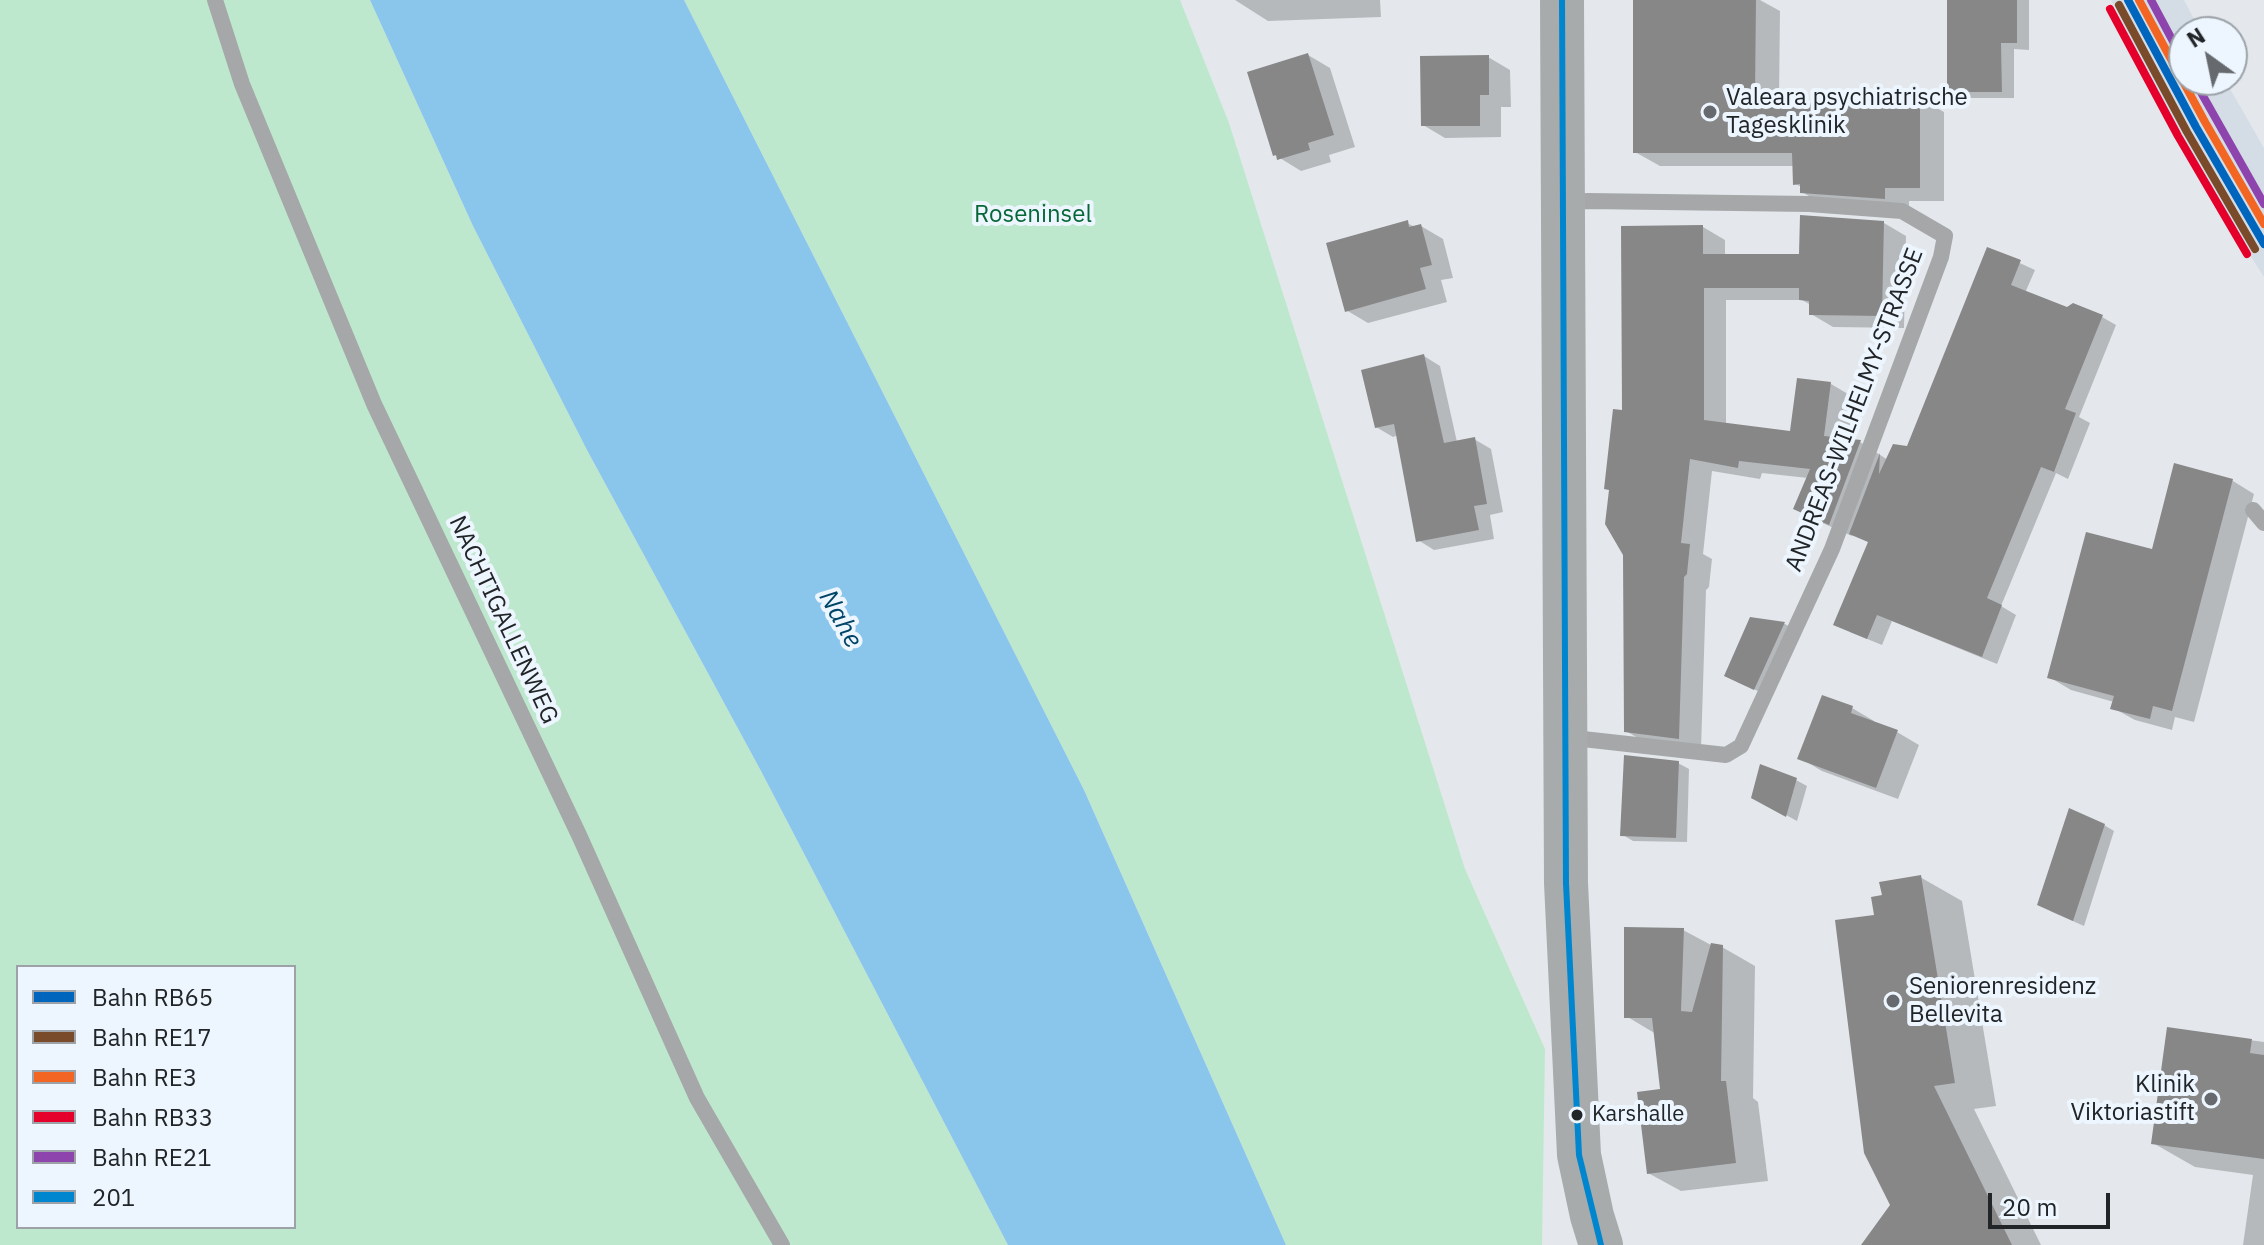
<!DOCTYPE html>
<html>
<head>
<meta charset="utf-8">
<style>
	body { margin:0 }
	#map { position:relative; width:2264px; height:1245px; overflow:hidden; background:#e4e8ec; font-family:"IBM Plex Sans",sans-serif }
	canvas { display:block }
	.legend { position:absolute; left:16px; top:965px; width:280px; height:264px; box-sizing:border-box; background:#edf6fe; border:2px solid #9ca2a8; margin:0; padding:10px 14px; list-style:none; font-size:24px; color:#222528 }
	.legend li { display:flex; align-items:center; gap:16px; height:40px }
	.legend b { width:40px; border:2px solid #9ca2a8 }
	.north { position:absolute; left:2168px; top:16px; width:80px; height:80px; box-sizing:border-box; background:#edf6fe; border:2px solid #9ca2a8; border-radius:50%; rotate:327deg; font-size:22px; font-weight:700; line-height:32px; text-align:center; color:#222528 }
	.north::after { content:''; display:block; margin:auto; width:28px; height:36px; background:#66696d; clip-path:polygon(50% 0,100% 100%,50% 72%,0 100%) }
	.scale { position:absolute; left:1988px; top:1193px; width:122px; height:36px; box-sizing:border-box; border:4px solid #222528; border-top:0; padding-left:10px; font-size:24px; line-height:28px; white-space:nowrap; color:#222528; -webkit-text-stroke:6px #edf6fe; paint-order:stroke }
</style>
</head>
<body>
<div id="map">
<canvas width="2264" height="1245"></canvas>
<ul class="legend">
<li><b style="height:10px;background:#0065bd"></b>Bahn RB65</li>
<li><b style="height:10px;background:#7a4b2a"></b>Bahn RE17</li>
<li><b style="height:10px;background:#f26522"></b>Bahn RE3</li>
<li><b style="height:10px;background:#e4002b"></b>Bahn RB33</li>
<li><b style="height:10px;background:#8e44ad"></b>Bahn RE21</li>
<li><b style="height:10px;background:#0086ce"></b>201</li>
</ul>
<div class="north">N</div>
<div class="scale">20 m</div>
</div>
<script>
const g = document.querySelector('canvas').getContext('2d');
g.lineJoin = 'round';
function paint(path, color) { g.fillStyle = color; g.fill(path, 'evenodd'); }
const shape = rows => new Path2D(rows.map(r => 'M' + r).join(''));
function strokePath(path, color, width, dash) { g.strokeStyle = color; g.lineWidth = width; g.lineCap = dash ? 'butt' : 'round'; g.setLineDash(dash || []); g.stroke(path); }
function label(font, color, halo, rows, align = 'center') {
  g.font = font + ' "IBM Plex Sans",sans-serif'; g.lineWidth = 8; g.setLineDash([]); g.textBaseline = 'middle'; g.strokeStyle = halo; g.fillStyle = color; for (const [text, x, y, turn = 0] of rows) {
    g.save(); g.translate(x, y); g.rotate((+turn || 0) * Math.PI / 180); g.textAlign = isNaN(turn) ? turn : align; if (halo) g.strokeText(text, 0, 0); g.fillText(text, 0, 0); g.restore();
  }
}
paint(shape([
	[2111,0,2184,0,2201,32,2184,32,2184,80,2225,80,2264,148,2264,277,2197,173]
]), '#d4dde6');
paint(shape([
	[0,0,370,0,473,226,587,450,761,771,1008,1245,0,1245],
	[18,967,294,967,294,1227,18,1227],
	[684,0,1180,0,1229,123,1465,869,1545,1049,1542,1245,1286,1245,1084,790]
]), '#bee8cd');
paint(shape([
	[370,0,684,0,1084,790,1286,1245,1008,1245,761,771,587,450,473,226]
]), '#8ac5eb');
paint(shape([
	[1235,0,1380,0,1381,17,1268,21],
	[1635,0,1760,0,1780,11,1779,98,1786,98,1799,105,1861,104,1919,98,1944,112,1944,201,1909,201,1909,212,1826,206,1802,192,1802,187,1795,184,1795,166,1660,166,1635,152],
	[1949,0,2029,0,2029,50,2014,49,2014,98,1961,98,1949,90],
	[1308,55,1330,68,1355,147,1329,155,1331,162,1301,171,1275,155],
	[1488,57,1510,70,1511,107,1501,107,1501,137,1445,138,1423,125],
	[1407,223,1415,227,1421,226,1443,239,1453,278,1441,280,1447,302,1368,323,1346,310],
	[1884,223,1906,236,1904,328,1833,327,1811,314,1811,305,1802,300,1726,300,1726,425,1792,434,1831,384,1853,397,1848,441,1860,442,1888,460,1908,448,1989,249,2035,270,2025,293,2068,310,2102,317,2116,325,2079,417,2090,423,2068,479,2056,473,2001,606,2016,615,1997,664,1892,621,1882,645,1850,632,1870,543,1853,534,1852,536,1818,521,1795,508,1808,478,1762,473,1760,479,1712,471,1703,554,1712,559,1709,587,1706,590,1701,750,1648,744,1626,731,1624,413,1703,227,1725,240,1725,256,1801,256],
	[1424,356,1440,366,1457,442,1474,439,1491,449,1503,512,1490,515,1494,539,1434,550,1418,540,1398,435,1393,437,1376,427],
	[2175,466,2233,481,2254,494,2194,722,2175,717,2172,730,2135,720,2113,708,2114,702,2071,690,2049,677,2153,551],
	[1751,619,1785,624,1795,630,1765,694,1737,682],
	[1852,708,1874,721,1873,724,1897,732,1919,745,1898,799,1822,771,1800,758],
	[1678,763,1689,769,1687,842,1633,841,1623,835],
	[1796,780,1807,786,1797,821,1753,797],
	[2104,825,2114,831,2084,926,2050,911],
	[1920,877,1962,901,1996,1106,1974,1109,2041,1245,1873,1245,1892,1206,1876,917,1884,897],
	[1683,930,1713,946,1722,947,1755,966,1753,1098,1758,1102,1768,1181,1681,1191,1648,1173,1662,1090,1656,1034,1626,1016],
	[2169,1029,2264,1042,2264,1245,2243,1245,2253,1175,2195,1167,2153,1143]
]), '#0003');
paint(shape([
	[1633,0,1756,0,1755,96,1786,96,1786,104,1859,102,1859,96,1920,96,1920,188,1885,188,1885,199,1800,193,1800,184,1793,185,1792,153,1633,153],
	[1947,0,2017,0,2017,43,2001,43,2002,92,1947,92],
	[1308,53,1334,135,1308,143,1310,150,1277,160,1276,155,1273,156,1247,72],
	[1489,55,1489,95,1480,95,1480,126,1421,126,1420,56],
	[1800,215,1884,221,1882,316,1809,315,1809,301,1799,300,1799,288,1704,288,1704,420,1790,431,1797,378,1831,382,1824,436,1861,440,1829,525,1793,509,1810,469,1739,461,1738,468,1690,459,1681,543,1690,544,1687,574,1684,577,1679,739,1624,732,1623,555,1605,524,1609,490,1604,489,1613,409,1622,410,1621,226,1703,225,1703,254,1799,254],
	[1408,220,1409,227,1421,224,1432,265,1420,268,1426,289,1345,312,1326,243],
	[1987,247,2021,260,2011,285,2067,307,2073,303,2103,315,2065,409,2076,413,2054,472,2041,467,1987,598,2002,605,1982,657,1877,615,1867,639,1833,625,1868,542,1849,534,1880,453,1879,474,1893,444,1907,446],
	[1424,354,1444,443,1475,437,1487,504,1474,506,1479,530,1416,542,1394,424,1375,428,1361,370],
	[2174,463,2233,479,2172,711,2153,706,2150,719,2110,709,2114,696,2047,678,2086,532,2152,549],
	[1750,617,1785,622,1754,690,1724,676],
	[1822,695,1853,706,1851,713,1898,730,1876,788,1797,759],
	[1624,755,1679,761,1676,838,1620,836],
	[1760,764,1797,778,1786,817,1751,798],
	[2069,808,2105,824,2073,921,2037,905],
	[1921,875,1955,1083,1934,1086,2012,1245,1861,1245,1890,1205,1864,1153,1835,920,1874,915,1871,897,1882,895,1879,882],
	[1624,927,1684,928,1681,1011,1692,1012,1711,943,1723,945,1721,1081,1726,1081,1736,1163,1647,1174,1637,1092,1660,1089,1652,1018,1624,1018],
	[2167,1027,2252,1039,2250,1053,2264,1055,2264,1159,2151,1144]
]), '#878788');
strokePath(shape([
	[215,0,242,84,374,404,579,835,697,1098,782,1245],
	[1565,203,1588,201,1809,204,1902,211,1945,236,1941,257,1832,549,1741,746,1726,755,1565,737],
	[2253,510,2264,523]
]), '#a5a7a8', 16);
strokePath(shape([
	[1562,0,1566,883,1579,1155,1592,1216,1601,1245]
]), '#a8abac', 44);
strokePath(shape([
	[1562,0,1566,883,1579,1155,1601,1245]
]), '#0086ce', 6);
strokePath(shape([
	[2128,0,2196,127,2264,244]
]), '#0065bd', 8);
strokePath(shape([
	[2119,5,2187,132,2255,249]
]), '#7a4b2a', 8);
strokePath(shape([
	[2139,0,2205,122,2264,224]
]), '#f26522', 8);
strokePath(shape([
	[2110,9,2178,136,2247,254]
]), '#e4002b', 8);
strokePath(shape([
	[2151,0,2184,62],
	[2194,80,2264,204]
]), '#8e44ad', 8);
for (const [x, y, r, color] of [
	[1710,112,8,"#66696d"],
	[1893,1001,8,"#66696d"],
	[2211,1099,8,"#66696d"],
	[1577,1115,7,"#222528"]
]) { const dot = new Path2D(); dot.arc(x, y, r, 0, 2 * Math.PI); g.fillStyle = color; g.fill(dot); strokePath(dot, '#edf6fe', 3); }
label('22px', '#222528', '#edf6fe', [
	["Karshalle",1592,1115]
], 'left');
label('24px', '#222528', '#edf6fe', [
	["Valeara psychiatrische",1726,98],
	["Tagesklinik",1726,126],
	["Seniorenresidenz",1909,987],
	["Bellevita",1909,1015],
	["Klinik",2195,1085,"right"],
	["Viktoriastift",2195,1113,"right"]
], 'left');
label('24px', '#076736', '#edf6fe', [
	["Roseninsel",1033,215]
]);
label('24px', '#222528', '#edf6fe', [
	["ANDREAS-WILHELMY-STRASSE",1855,410,-69],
	["NACHTIGALLENWEG",503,620,65]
]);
label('italic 26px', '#004467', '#edf6fe', [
	["Nahe",840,619,61]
]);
</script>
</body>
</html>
